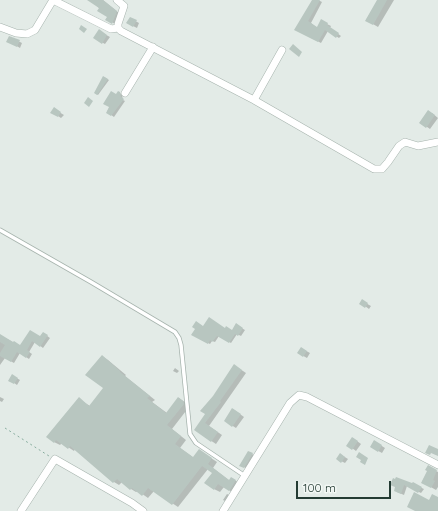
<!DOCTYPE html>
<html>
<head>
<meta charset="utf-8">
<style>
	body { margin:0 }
	#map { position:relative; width:438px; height:511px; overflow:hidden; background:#e3ebe7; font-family:Quicksand,sans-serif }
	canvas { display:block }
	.scale { position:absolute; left:296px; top:481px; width:95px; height:18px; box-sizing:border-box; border:2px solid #243b33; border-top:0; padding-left:5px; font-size:12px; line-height:14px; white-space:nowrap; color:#243b33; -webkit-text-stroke:3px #f3f8f5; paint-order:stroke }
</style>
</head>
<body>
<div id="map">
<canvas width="438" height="511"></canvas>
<div class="scale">100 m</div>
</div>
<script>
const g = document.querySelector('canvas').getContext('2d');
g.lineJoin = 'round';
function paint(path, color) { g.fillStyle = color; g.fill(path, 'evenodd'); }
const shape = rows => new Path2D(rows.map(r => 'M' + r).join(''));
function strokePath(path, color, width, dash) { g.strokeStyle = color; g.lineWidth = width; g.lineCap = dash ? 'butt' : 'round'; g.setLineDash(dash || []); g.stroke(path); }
paint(shape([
	[91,0,103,0,119,13,115,24,106,19,108,17],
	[313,0,318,0,322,2,311,23,317,28,321,21,331,26,330,28,341,36,339,38,328,31,321,43,296,30],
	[378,0,394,0,378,27,366,20],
	[130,18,139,23,137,28,127,23],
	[99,31,110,37,105,44,94,38],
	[10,37,22,43,20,48,8,41],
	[104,77,109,80,98,95,95,93],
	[120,93,122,95,123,100,125,101,114,117,107,112,116,95],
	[54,109,64,115,61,118,52,112],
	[432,113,438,118,430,129,420,122],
	[362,301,371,306,369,309,361,303],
	[236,325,245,330,241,336,237,334,231,343,219,336,215,342,212,341,210,344,192,334,203,327,225,329,232,331],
	[43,333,50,338,43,348,35,342,29,352,32,354,29,359,20,353,14,363,5,358,0,365,0,335,20,346,40,337],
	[301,348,310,353,307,358,298,353],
	[102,356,108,360,126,375,125,376,155,400,152,402,167,413,179,398,189,405,189,407,172,429,186,440,180,448,194,458,205,454,217,462,213,468,230,481,231,478,241,484,235,494,224,487,220,492,214,489,213,473,208,469,178,507,154,491,148,498,138,491,136,492,131,489,122,482,119,485,114,482,75,449,74,451,62,443,60,445,54,442,79,399,90,406,104,388],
	[234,365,246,373,209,426,222,435,216,444,195,430,206,414,214,396],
	[175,368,179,371,177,373,173,371],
	[13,376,20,380,17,385,10,380],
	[0,397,4,399,2,402,0,401],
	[233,409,244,417,236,428,225,421],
	[353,438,361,444,356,451,348,445],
	[374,441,385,448,382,453,371,447],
	[249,452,255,456,247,469,241,465],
	[340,454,348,459,345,463,337,459],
	[428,467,438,472,438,487,436,490,422,482,428,471],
	[396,480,413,484,424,489,421,493,407,486,404,495,397,492],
	[227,494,231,496,227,502,223,500]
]), '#0003');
paint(shape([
	[87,0,103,0,117,11,112,24,105,20,107,17,97,11,99,8],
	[312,0,320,0,308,21,317,27,321,19,328,23,327,25,339,33,336,38,325,30,318,42,294,30],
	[377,0,387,0,373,25,365,21],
	[130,17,137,20,133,27,126,23],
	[81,25,87,29,84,33,79,29],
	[99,29,107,35,102,44,93,38],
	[9,36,20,40,17,47,6,42],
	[293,44,302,52,299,57,289,49],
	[103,76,108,79,97,95,94,93],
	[111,91,116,94,118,91,120,92,121,97,124,99,111,116,106,113,109,107,103,104],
	[88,97,93,101,89,107,84,103],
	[54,107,61,112,58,117,50,113],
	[428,110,435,115,426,128,419,123],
	[362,299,368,303,365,308,359,304],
	[209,317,225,328,226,326,232,330,236,323,243,328,238,336,235,334,229,343,217,336,212,342,210,340,208,344,191,335,195,329,192,327,196,321,203,326],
	[30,330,40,336,43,332,48,335,40,347,32,341,27,350,30,352,26,358,17,352,11,362,0,356,0,353,5,345,0,342,0,334,13,342,14,341,20,345],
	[301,347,307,351,303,357,297,353],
	[102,355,120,371,120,372,150,396,147,398,166,413,178,397,183,401,184,404,167,425,181,436,175,444,193,457,199,449,212,458,208,464,229,480,231,477,236,480,229,491,218,484,214,490,204,483,212,473,202,466,172,505,148,488,142,496,132,488,130,490,117,479,113,483,70,446,68,449,56,440,54,443,46,437,79,397,89,406,103,388,85,375],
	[234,364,242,370,220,401,221,402,205,423,218,432,211,442,194,430,205,414,200,411,213,396],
	[12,374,18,378,14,384,8,381],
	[232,408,241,414,232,427,224,421],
	[352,437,358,441,352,450,346,446],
	[374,440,382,445,378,452,370,447],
	[429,445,438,449,438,456,431,453,430,455,425,453],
	[248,451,253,453,244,468,239,466],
	[359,452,368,458,365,465,360,462,361,460,356,457],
	[340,453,345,457,341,463,336,459],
	[428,465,437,470,433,480,435,481,431,488,421,483,427,471,425,470],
	[396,477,412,483,413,482,422,487,418,493,404,485,401,494,394,491,395,487,390,485,393,478,395,479],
	[414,492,429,500,432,494,438,497,438,511,415,511,407,507]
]), '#b8c6c0');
const lane = shape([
	[0,230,91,282,175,332,179,338,181,345,190,434,196,443,245,476]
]);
const street = shape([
	[53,0,111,29,118,28],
	[117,0,124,6,118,24,118,28,121,31,254,100,374,169,382,169,388,162,399,146,405,142,418,146,438,142],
	[0,27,16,33,27,34,35,30,53,0],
	[125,93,153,47],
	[254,100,282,50],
	[21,511,55,459,132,503,143,511],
	[223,511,290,403,299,395,307,397,438,465]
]);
strokePath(lane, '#a6b3ad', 5);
strokePath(street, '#a6b3ad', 8);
strokePath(shape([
	[5,428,49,456]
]), '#87ac9e', 1, [2, 3]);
strokePath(lane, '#fff', 3.5);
strokePath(street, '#fff', 7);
</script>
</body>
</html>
